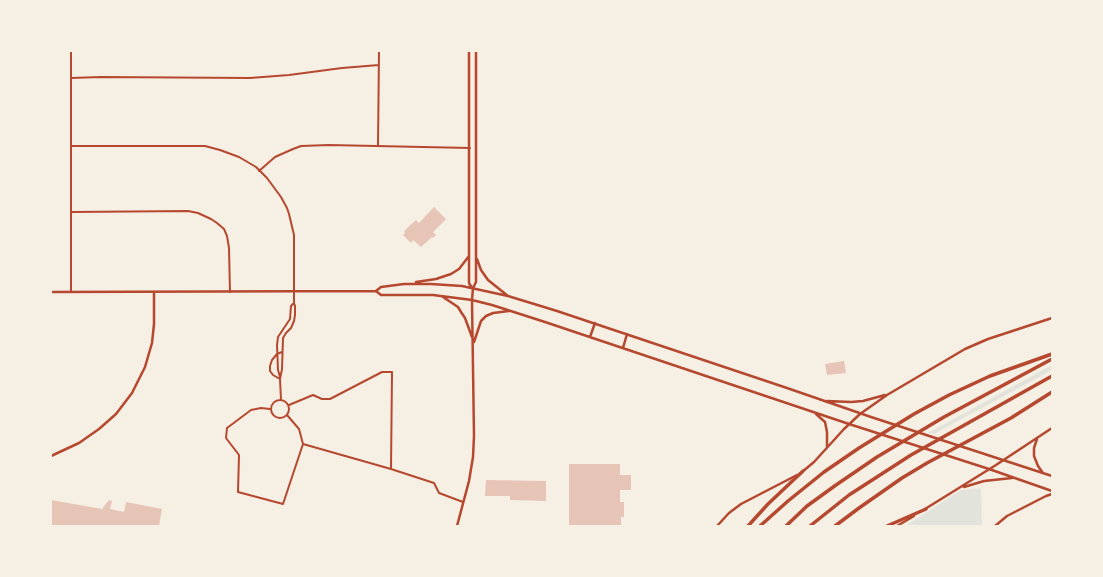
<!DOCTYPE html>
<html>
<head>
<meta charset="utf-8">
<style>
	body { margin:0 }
	#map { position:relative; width:1103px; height:577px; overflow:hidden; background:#f6efe4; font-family:"DM Sans",sans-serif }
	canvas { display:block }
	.frame { position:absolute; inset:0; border:52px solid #f6efe4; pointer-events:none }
</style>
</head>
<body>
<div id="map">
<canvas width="1103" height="577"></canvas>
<div class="frame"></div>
</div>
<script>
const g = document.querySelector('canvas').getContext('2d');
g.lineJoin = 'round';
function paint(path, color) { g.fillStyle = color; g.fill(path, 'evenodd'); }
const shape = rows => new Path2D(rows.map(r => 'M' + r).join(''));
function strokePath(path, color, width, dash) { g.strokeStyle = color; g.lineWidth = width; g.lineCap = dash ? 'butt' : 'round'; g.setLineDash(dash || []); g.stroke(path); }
paint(shape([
	[1052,365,1052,370,934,434,928,433],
	[981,488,982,526,905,526,961,490]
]), '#e2e4dc');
paint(shape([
	[434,207,446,219,433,232,436,235,433,238,432,237,431,238,421,247,413,240,411,243,403,235,405,233,404,231,416,220,419,223],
	[844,361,846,373,827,375,825,364],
	[569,464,620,464,620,475,631,475,631,490,620,490,620,502,624,502,624,517,621,517,621,526,569,526],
	[486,480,546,481,546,501,510,500,510,496,485,496],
	[51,500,102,509,109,500,112,501,110,509,124,512,126,502,162,509,159,526,51,526]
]), '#e6c5b7');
strokePath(shape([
	[71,78,101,77,250,78,289,75,342,68,379,65],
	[72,146,205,146,220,150,239,157,256,167,267,178,281,197,287,208,289,214,294,235,294,303,295,306,295,315,294,321,291,328,286,333,283,338,282,369,280,379,281,400],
	[378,146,379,51],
	[259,171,275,157,293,149,301,146,329,145,470,148],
	[72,212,188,211,198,213,211,219,217,223,224,229,227,236,229,248,230,292],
	[71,292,71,51],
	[280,377,278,370,277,345,278,337,290,319,291,306,294,303],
	[280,379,273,375,270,371,270,366,272,360,277,354,282,352],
	'271 409a9 9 0 1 1 18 0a9 9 0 1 1-18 0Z',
	[289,405,313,395,322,399,330,399,382,372,392,372,391,469],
	[270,409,261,408,251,410,227,428,226,438,239,455,238,492,283,504,303,444],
	[287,415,299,429,303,444,391,469,434,483,439,493,463,502]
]), '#b5482f', 2);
strokePath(shape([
	[51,456,79,443,99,429,116,414,132,393,145,367,152,343,154,324,154,292],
	[995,526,1007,516,1046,496,1052,494]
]), '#b5482f', 2.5);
strokePath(shape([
	[469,51,469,283,472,288],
	[477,259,481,270,488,280,508,296],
	[416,282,436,279,451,274,459,269,469,256],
	[376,291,381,287,404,284,431,284,462,286,508,296,557,311,787,388,871,417,1052,476],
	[51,292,376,291,381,295,433,295,472,300,492,305,545,322,849,424,989,469,1052,491],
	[443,297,458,307,461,312,465,318,472,337],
	[590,337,595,323],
	[474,342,481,321,486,316,493,313,509,311],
	[623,348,627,334],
	[827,401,851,402,863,401,885,395],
	[816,414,825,422,827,432,827,447],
	[1037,439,1034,448,1034,456,1038,466,1043,473],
	[802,472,814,462,844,429,860,414,887,395,965,349,988,339,1052,318],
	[964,487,984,481,1012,478],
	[925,509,996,465,1052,428],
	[457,526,469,481,473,457,474,436,472,300,473,288,476,282,476,51],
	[717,526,729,513,741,504,797,475],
	[897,526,914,516]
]), '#b5482f', 2.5);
strokePath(shape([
	[748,526,768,504,803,471],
	[760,526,788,501,824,472,859,448,914,414,949,395,990,376,1052,354],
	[786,526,807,506,836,485,877,457,944,417,1052,359],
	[810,526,849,495,911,455,1052,376],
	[835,526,859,508,902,478,927,463,1011,418,1052,392],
	[887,526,926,509]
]), '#b5482f', 3.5);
</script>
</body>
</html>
